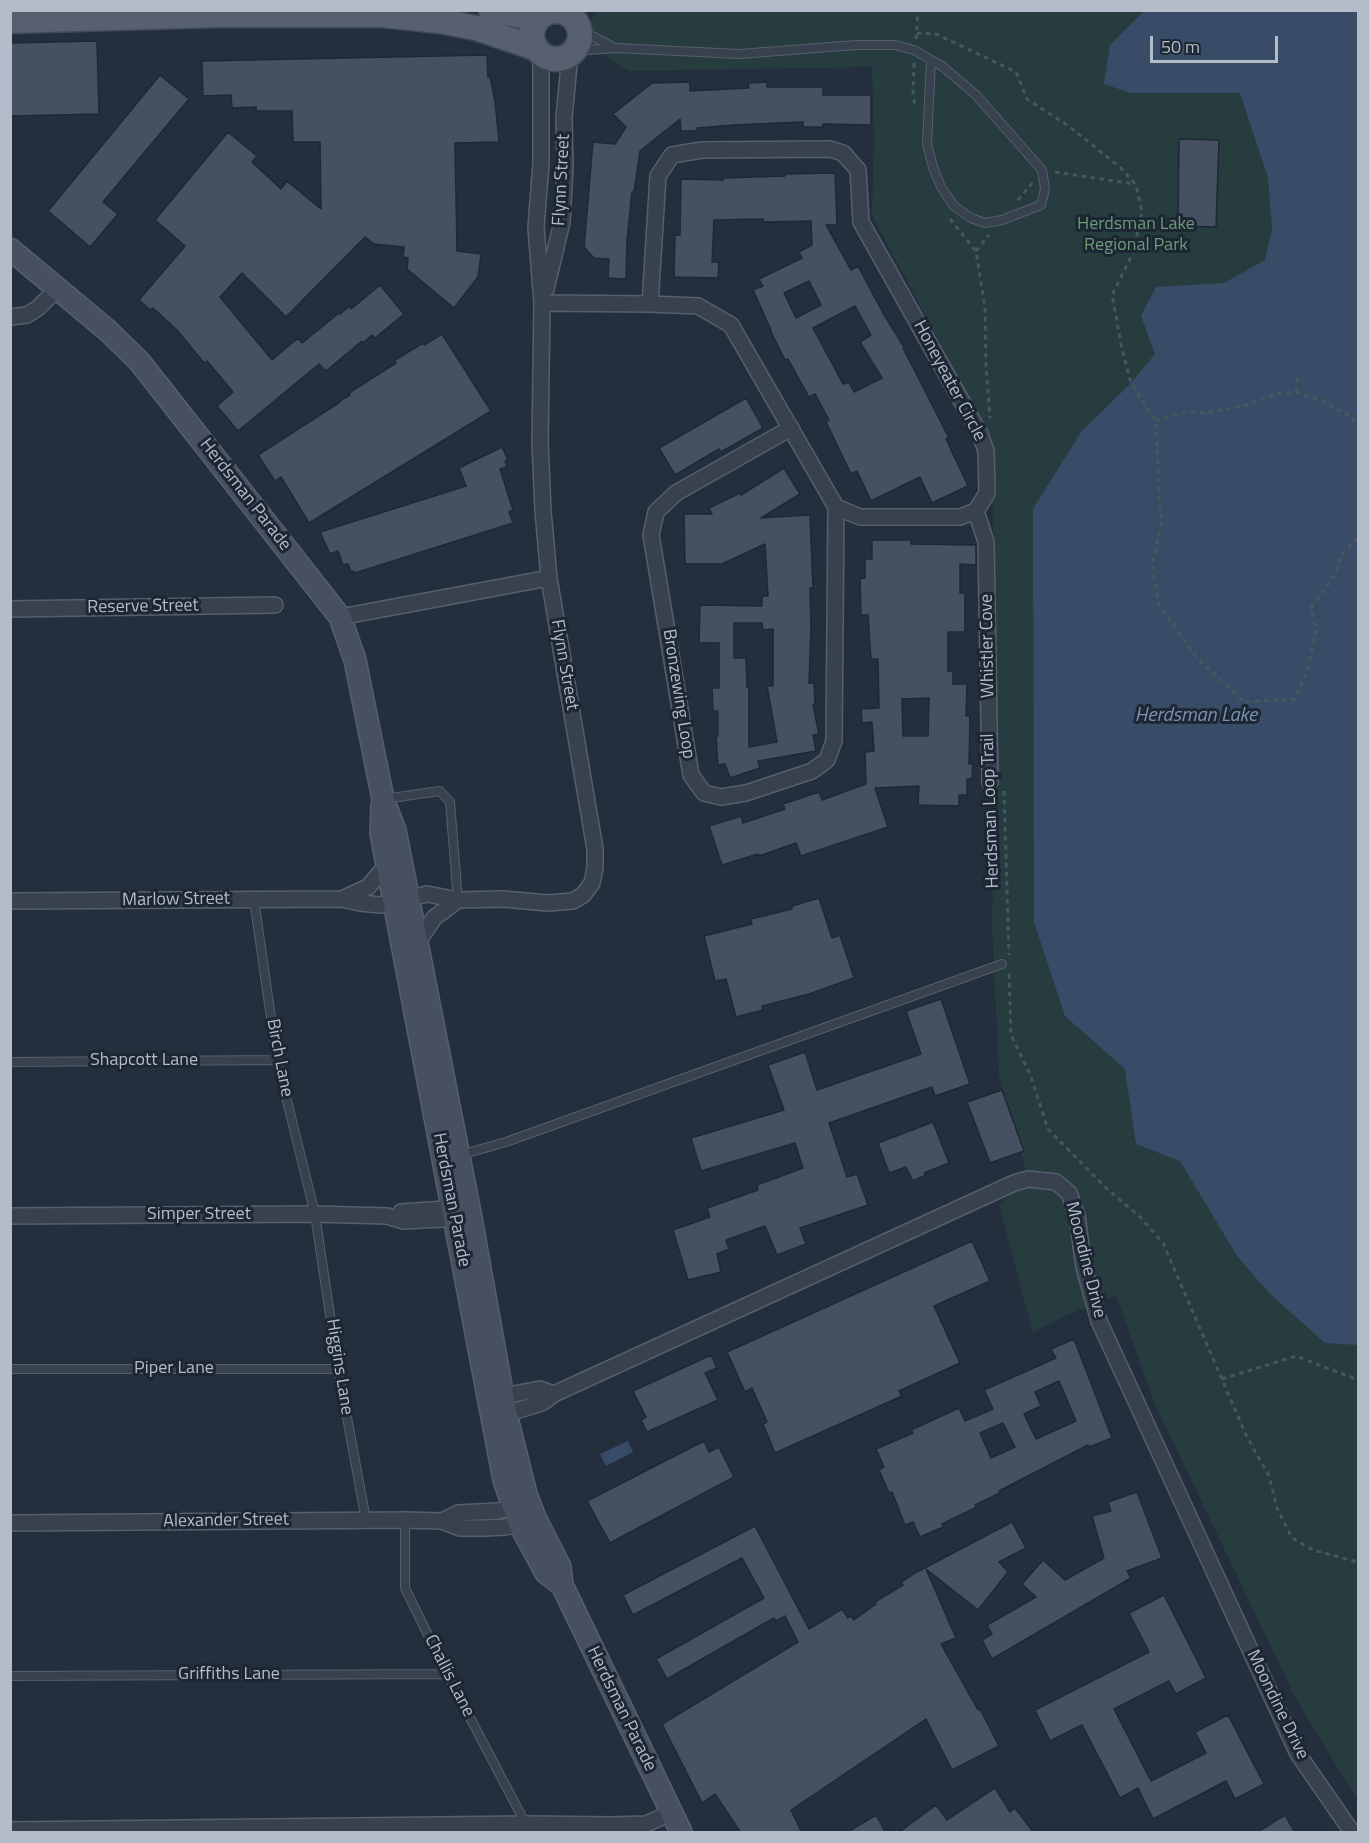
<!DOCTYPE html>
<html>
<head>
<meta charset="utf-8">
<style>
	body { margin:0 }
	#map { position:relative; width:1369px; height:1843px; overflow:hidden; background:#242f3e; font-family:"Titillium Web",sans-serif }
	canvas { display:block }
	.frame { position:absolute; inset:0; border:12px solid #b4bcc9; pointer-events:none }
	.scale { position:absolute; left:1150px; top:36px; width:128px; height:27px; box-sizing:border-box; border:3px solid #b4bcc9; border-top:0; padding-left:8px; font-size:18px; line-height:21px; white-space:nowrap; color:#b4bcc9; -webkit-text-stroke:4px #1d2633; paint-order:stroke }
</style>
</head>
<body>
<div id="map">
<canvas width="1369" height="1843"></canvas>
<div class="frame"></div>
<div class="scale">50 m</div>
</div>
<script>
const g = document.querySelector('canvas').getContext('2d');
g.lineJoin = 'round';
function paint(path, color) { g.fillStyle = color; g.fill(path, 'evenodd'); }
const shape = rows => new Path2D(rows.map(r => 'M' + r).join(''));
function strokePath(path, color, width, dash) { g.strokeStyle = color; g.lineWidth = width; g.lineCap = dash ? 'butt' : 'round'; g.setLineDash(dash || []); g.stroke(path); }
function label(font, color, halo, rows, align = 'center') {
  g.font = font + ' "Titillium Web",sans-serif'; g.lineWidth = 6; g.setLineDash([]); g.textBaseline = 'middle'; g.strokeStyle = halo; g.fillStyle = color; for (const [text, x, y, turn = 0] of rows) {
    g.save(); g.translate(x, y); g.rotate((+turn || 0) * Math.PI / 180); g.textAlign = isNaN(turn) ? turn : align; if (halo) g.strokeText(text, 0, 0); g.fillText(text, 0, 0); g.restore();
  }
}
paint(shape([
	[598,10,1358,11,1358,1801,1295,1697,1154,1402,1116,1295,1065,1316,1033,1333,999,1204,1028,1178,999,1075,992,925,995,791,992,441,872,215,874,140,872,67,629,71,579,39]
]), '#263c3f');
paint(shape([
	[1144,11,1358,11,1358,1345,1325,1343,1270,1294,1237,1256,1180,1161,1136,1144,1125,1069,1065,1016,1034,922,1033,509,1081,432,1131,383,1155,354,1141,316,1156,287,1224,283,1265,260,1272,229,1268,178,1240,93,1131,93,1104,84,1110,45],
	[628,1441,633,1452,606,1466,600,1454]
]), '#394c67');
const building = shape([
	[97,41,99,114,10,116,10,43,97,41],
	[487,55,488,77,490,77,495,101,499,142,455,143,457,251,481,254,478,277,454,308,407,269,408,258,403,257,404,247,374,244,365,237,286,317,242,273,220,297,272,360,298,338,302,343,339,313,340,314,350,306,351,309,380,285,404,314,375,338,372,335,363,343,362,341,326,371,319,364,238,431,217,406,233,392,207,361,204,363,177,330,153,308,150,310,139,300,185,246,155,220,228,132,257,156,252,162,281,189,287,181,321,209,320,142,293,142,292,111,256,111,256,107,232,108,231,95,203,96,202,61,487,55],
	[160,75,189,99,103,202,118,214,90,247,48,211,160,75],
	[690,82,690,91,749,88,748,83,767,82,767,87,823,87,823,95,871,95,871,125,823,124,823,127,803,127,803,122,734,125,697,128,697,131,681,131,680,119,640,151,634,192,632,192,627,240,626,279,608,278,609,259,594,258,584,247,593,142,615,144,626,127,613,114,652,83,690,82],
	[1179,139,1219,140,1216,227,1178,226,1179,139],
	[835,173,837,225,826,225,851,270,858,266,883,313,904,347,903,348,949,438,946,439,968,486,932,503,920,477,871,501,857,471,851,474,826,422,829,420,815,394,809,397,788,359,785,360,770,330,771,330,753,290,763,286,759,279,802,258,799,252,812,245,811,221,763,222,763,219,714,220,712,262,719,262,718,278,674,277,675,235,680,235,681,179,723,180,723,178,785,176,785,174,835,173],
	[809,281,821,305,796,318,784,293,809,281],
	[855,306,871,335,860,342,882,378,854,392,849,382,843,384,813,328,855,306],
	[442,334,491,411,309,523,281,477,275,481,258,455,340,402,340,401,350,395,349,393,396,363,395,360,423,343,424,345,442,334],
	[746,398,763,428,721,452,719,449,675,475,659,448,746,398],
	[502,447,508,460,505,461,507,467,500,469,513,510,509,512,513,523,355,573,354,571,351,572,348,564,343,565,338,551,330,554,320,532,466,486,459,468,502,447],
	[784,468,800,494,761,518,810,515,813,588,810,588,811,628,809,683,814,683,815,705,813,705,819,734,813,735,816,751,758,761,760,768,730,778,725,764,718,765,716,736,718,736,718,711,713,711,712,688,719,688,719,643,699,643,700,605,762,606,762,596,768,596,765,544,722,564,685,564,684,514,712,514,709,508,740,493,741,495,784,468],
	[734,623,762,623,763,630,773,629,773,686,767,686,777,742,749,747,749,687,747,687,746,658,734,658,734,623],
	[872,540,911,540,911,544,976,545,976,565,960,564,960,593,965,593,965,632,948,632,948,671,953,671,953,684,967,684,966,716,970,716,969,764,973,764,972,779,967,779,967,795,959,795,959,806,918,805,919,786,875,788,888,827,801,856,796,843,759,856,758,854,722,865,709,826,741,816,743,823,785,809,783,804,819,792,822,800,866,784,865,752,874,751,872,722,862,723,861,709,879,708,878,659,871,659,868,615,861,615,860,579,865,578,865,559,872,559,872,540],
	[929,698,928,736,903,736,902,699,929,698],
	[819,898,832,938,840,935,854,978,809,994,762,1006,763,1010,736,1017,726,979,715,981,704,936,752,924,751,919,792,909,792,906,819,898],
	[941,999,970,1084,935,1096,932,1087,829,1123,847,1177,857,1174,868,1205,800,1228,806,1244,777,1255,765,1226,726,1240,729,1249,717,1254,721,1272,688,1280,673,1230,710,1217,707,1208,758,1190,757,1185,803,1168,795,1143,701,1171,691,1138,784,1110,768,1065,805,1052,817,1090,921,1054,906,1011,941,999],
	[1002,1090,1024,1151,990,1163,967,1102,1002,1090],
	[933,1122,949,1163,924,1173,926,1175,913,1181,906,1167,889,1173,878,1143,933,1122],
	[972,1241,990,1281,934,1306,960,1363,899,1391,902,1396,775,1453,763,1424,767,1422,752,1388,745,1392,727,1352,972,1241],
	[1074,1339,1112,1438,1089,1447,1088,1445,999,1491,1000,1493,975,1505,977,1507,942,1524,943,1527,920,1537,913,1522,905,1525,892,1492,889,1493,879,1470,884,1467,876,1449,913,1433,911,1430,959,1408,965,1421,993,1409,984,1390,1056,1358,1051,1349,1074,1339],
	[1059,1381,1076,1421,1036,1439,1024,1414,1041,1406,1035,1392,1059,1381],
	[1003,1423,1015,1447,991,1458,980,1433,1003,1423],
	[711,1355,717,1368,705,1373,718,1400,647,1432,641,1420,646,1417,633,1391,711,1355],
	[704,1441,709,1452,719,1447,734,1477,610,1543,587,1501,704,1441],
	[1137,1492,1162,1558,1127,1571,1131,1578,992,1659,982,1640,992,1634,987,1625,1036,1597,1022,1584,1043,1560,1065,1580,1104,1558,1092,1516,1111,1511,1108,1502,1137,1492],
	[1012,1522,1026,1548,999,1562,1008,1572,978,1610,926,1569,956,1638,941,1644,978,1710,980,1709,999,1746,952,1770,926,1719,791,1810,802,1833,741,1833,715,1794,702,1803,662,1724,798,1642,785,1616,776,1621,774,1618,667,1679,656,1659,764,1598,742,1558,633,1615,623,1595,755,1526,809,1629,842,1609,848,1618,851,1616,854,1620,876,1604,875,1602,903,1585,901,1582,915,1573,1012,1522],
	[1164,1595,1206,1678,1176,1694,1169,1681,1114,1709,1151,1781,1206,1753,1195,1732,1228,1715,1264,1784,1235,1799,1226,1781,1153,1819,1138,1788,1120,1798,1082,1725,1050,1741,1035,1710,1149,1652,1129,1613,1164,1595],
	[995,1788,1010,1812,1015,1808,1034,1833,898,1833,936,1805,947,1820,995,1788],
	[876,1815,886,1833,846,1833,876,1815],
	[1285,1815,1295,1833,1256,1833,1285,1815]
]);
paint(building, '#455162');
strokePath(building, '#1f2835', 1.5);
const service = shape([
	[579,29,615,48],
	[574,51,617,48,739,54,856,45,895,45,914,50,931,60,942,66,976,95,1042,170,1045,189,1041,205,1002,220,985,223,971,218,954,206,941,187,933,167,927,144,931,60],
	[384,799,440,791,450,802,458,900],
	[254,899,277,1060,315,1214,338,1369,366,1520],
	[10,1062,277,1060],
	[460,1155,506,1142,1002,964],
	[10,1369,338,1369],
	[405,1520,405,1588,447,1674,530,1832],
	[10,1676,447,1674]
]);
const minor = shape([
	[546,289,562,222,565,167,564,118,570,54],
	[542,303,650,304,698,306,731,325,836,507,860,517,960,517,976,511,987,493,986,451,980,434,861,222,858,170,843,153,830,149,702,150,672,155,658,176,650,304],
	[10,317,27,315,38,308,58,288],
	[791,428,676,493,656,512,651,535,691,775,704,793,721,797,746,793,812,771,827,760,834,741,836,507],
	[976,511,986,542,990,782],
	[10,609,275,605],
	[340,617,549,578],
	[342,899,368,887,387,865],
	[10,901,342,899,360,903,380,905,427,894,458,900,503,899,548,903,573,901,583,895,592,883,595,868,595,849,549,578,543,511,540,442,542,303,536,227,541,163,541,55],
	[418,942,434,918,458,900],
	[401,1212,461,1208],
	[10,1216,315,1214,387,1216,404,1221,462,1218],
	[493,1398,540,1389,554,1394],
	[496,1417,542,1403,554,1394,1014,1183,1028,1179,1056,1182,1069,1193,1077,1216,1084,1267,1099,1321,1298,1754,1352,1832],
	[442,1521,458,1513,497,1511,521,1506],
	[10,1523,405,1520,442,1521,460,1528,485,1528,505,1527,528,1523],
	[10,1830,526,1824,613,1825,646,1824,671,1813]
]);
const secondary = shape([
	[10,249,107,330,139,361,340,617,355,660,383,799,395,830,471,1218,506,1414,526,1494,536,1520,560,1567,562,1585,681,1832],
	[382,805,381,833,387,865,504,1480,520,1525,546,1573,562,1585]
]);
const primary = shape([
	[491,10,537,19],
	'532 35a24 24 0 1 1 48 0a24 24 0 1 1-48 0Z',
	[10,21,216,15,383,15,440,21,476,28,535,48]
]);
strokePath(service, '#565f6c', 10);
strokePath(minor, '#565f6c', 18);
strokePath(secondary, '#565f6c', 24);
strokePath(primary, '#414a57', 27);
strokePath(shape([
	[917,33,936,34,1016,72,1027,99,1070,127,1121,168,1136,185,1142,212,1133,253,1112,295,1122,349,1131,383,1156,421,1159,495,1162,522,1152,564,1159,605,1197,658,1244,702,1295,699,1308,668,1316,630,1311,608,1335,575,1342,554,1358,537],
	[916,39,918,10],
	[914,63,913,93,915,107],
	[1055,172,1134,184],
	[1018,200,1033,182],
	[950,219,976,251,985,308,986,366,990,418],
	[976,251,989,235],
	[1296,392,1298,373],
	[1156,421,1179,413,1208,413,1247,405,1276,394,1296,392,1322,401,1351,417,1358,428],
	[1004,791,1009,955],
	[1009,974,1011,1035,1030,1074,1048,1129,1106,1188,1140,1217,1163,1243,1246,1435,1269,1476,1277,1508,1292,1538,1313,1550,1354,1561,1358,1565],
	[1222,1379,1296,1356,1353,1378,1358,1377]
]), '#44595c', 3, [4.5, 4.5]);
strokePath(service, '#38414e', 8);
strokePath(minor, '#38414e', 15);
strokePath(secondary, '#465061', 21);
strokePath(primary, '#56606e', 24);
label('18px', '#b4bcc9', '#1d2633', [
	["Flynn Street",562,180,-87],
	["Honeyeater Circle",949,381,62],
	["Herdsman Parade",245,495,52],
	["Reserve Street",143,607,-1],
	["Whistler Cove",988,646,-91],
	["Flynn Street",564,665,80],
	["Bronzewing Loop",678,694,81],
	["Herdsman Loop Trail",991,811,-92],
	["Marlow Street",176,900,-1],
	["Birch Lane",279,1058,79],
	["Shapcott Lane",144,1061],
	["Herdsman Parade",451,1200,79],
	["Simper Street",199,1215],
	["Moondine Drive",1085,1260,76],
	["Higgins Lane",339,1367,81],
	["Piper Lane",174,1369],
	["Alexander Street",226,1521,-1],
	["Griffiths Lane",229,1675],
	["Challis Lane",449,1676,63],
	["Moondine Drive",1277,1705,64],
	["Herdsman Parade",621,1709,64]
]);
label('18px', '#6b9a76', '#1d2633', [
	["Herdsman Lake",1136,225],
	["Regional Park",1136,246]
]);
label('italic 20px', '#7c92b1', '#1d2633', [
	["Herdsman Lake",1196,716]
]);
</script>
</body>
</html>
